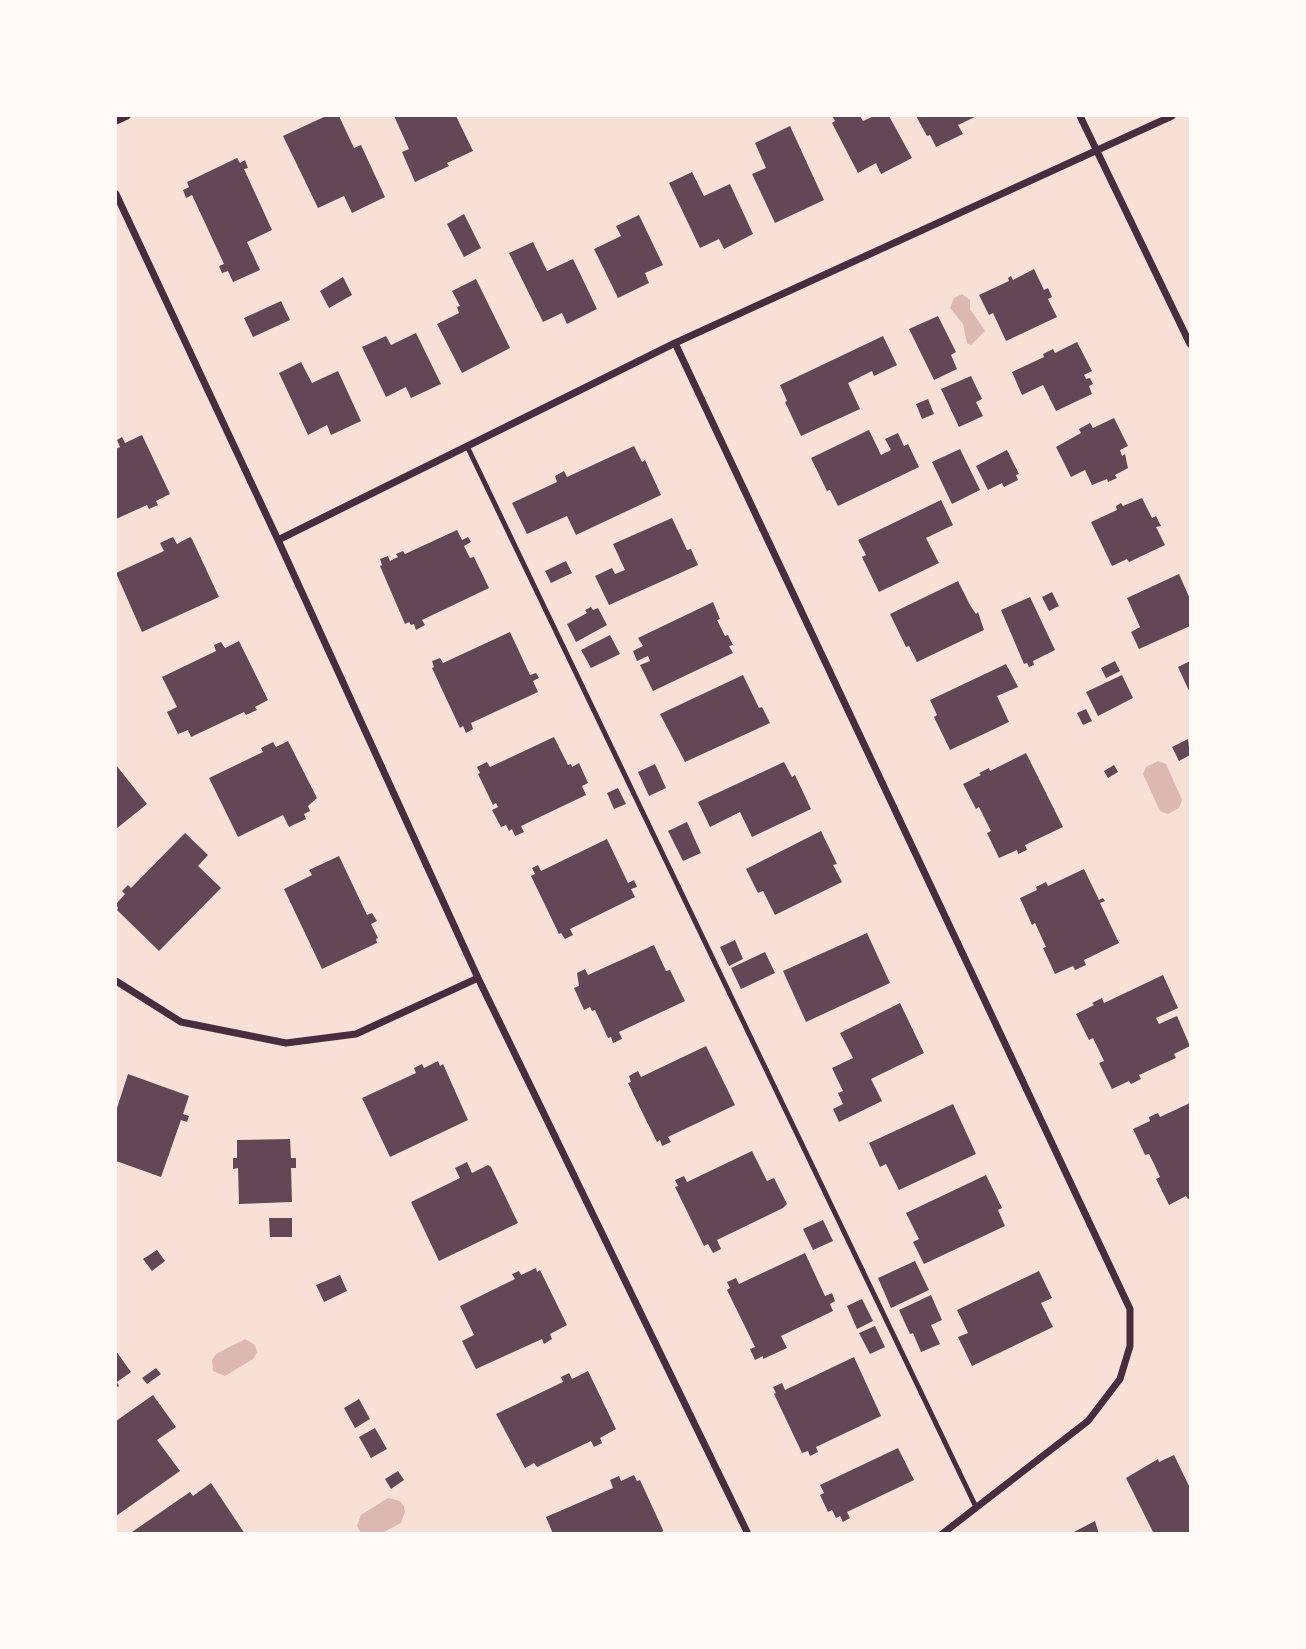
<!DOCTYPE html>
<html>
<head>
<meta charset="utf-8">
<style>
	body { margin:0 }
	#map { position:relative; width:1306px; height:1649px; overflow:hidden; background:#f7e1d7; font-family:Lato,sans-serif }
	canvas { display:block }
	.frame { position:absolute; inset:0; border:117px solid #fffaf5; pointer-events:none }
</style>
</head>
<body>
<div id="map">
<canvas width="1306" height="1649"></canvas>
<div class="frame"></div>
</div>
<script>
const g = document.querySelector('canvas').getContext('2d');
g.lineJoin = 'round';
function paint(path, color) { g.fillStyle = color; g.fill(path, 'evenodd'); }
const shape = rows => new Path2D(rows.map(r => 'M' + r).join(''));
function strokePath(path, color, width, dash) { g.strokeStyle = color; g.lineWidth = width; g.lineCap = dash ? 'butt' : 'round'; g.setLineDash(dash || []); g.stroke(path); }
paint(shape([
	[962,294,970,300,970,309,985,331,971,345,967,343,963,324,950,308,954,298],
	[1158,761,1166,764,1182,800,1179,808,1168,814,1160,811,1143,774,1146,767],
	[245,1339,255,1345,257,1352,253,1359,225,1376,213,1371,212,1360,216,1354],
	[388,1498,400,1501,404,1506,405,1512,401,1523,382,1533,361,1533,357,1526,361,1515]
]), '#dcb8b0');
paint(shape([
	[326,116,339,116,354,148,361,145,385,197,352,213,344,196,318,208,283,136],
	[394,116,456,116,473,151,447,163,449,166,415,182,402,152,409,149],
	[832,116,860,116,863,121,874,116,889,116,912,158,881,174,876,163,858,173,832,123,835,121],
	[916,116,977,116,958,125,963,134,936,147,930,135,927,136],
	[790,126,824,200,775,223,752,174,766,168,755,143],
	[237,158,240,163,245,160,248,168,244,169,272,230,247,242,260,270,233,282,228,271,222,273,219,266,224,264,192,195,186,198,183,190,189,187,187,182],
	[692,172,704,196,730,184,753,234,724,249,719,239,700,248,669,183],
	[464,214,481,248,464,257,447,224],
	[639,215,663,265,645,273,649,283,618,298,594,249,621,236,616,226],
	[533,242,547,271,573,259,597,309,567,324,562,313,543,322,509,253],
	[1034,269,1044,290,1048,288,1052,297,1048,299,1057,317,1006,341,993,313,989,315,979,295,1009,281,1008,278,1011,276,1013,280],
	[343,277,352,295,329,308,320,291],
	[476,279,510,348,462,373,437,324,459,313,457,307,460,306,452,291],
	[281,301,290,320,253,337,244,318],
	[938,316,956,352,951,355,957,369,934,380,909,329],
	[416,333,441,384,411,398,406,387,386,397,362,347,386,336,391,345],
	[883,336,897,365,874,376,872,371,848,383,860,409,801,436,785,402,787,401,780,385],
	[1077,342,1092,371,1084,375,1086,379,1090,378,1093,384,1089,386,1092,394,1056,411,1043,385,1022,395,1012,372,1044,357,1043,354,1053,349,1055,353],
	[301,362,312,383,338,371,361,421,331,435,327,425,308,435,279,373],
	[971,376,982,399,976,402,983,416,959,427,941,389],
	[928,399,934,414,922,419,916,404],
	[1114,418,1128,446,1120,450,1122,456,1125,454,1128,468,1115,475,1117,478,1108,482,1107,479,1092,485,1085,470,1071,477,1056,447,1081,433,1079,429,1090,423,1093,428],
	[869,430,881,455,891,450,885,439,898,433,904,446,908,444,919,467,838,506,830,490,827,491,811,458],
	[142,435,170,494,156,501,158,505,149,509,147,505,116,519,116,449,120,447,117,440,122,437,125,443],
	[634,446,642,462,645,460,661,495,576,535,567,516,527,534,512,503,557,482,555,476,564,471,567,477],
	[960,449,980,490,952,504,932,462],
	[1007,450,1019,474,1016,475,1018,480,1004,487,1002,483,988,490,976,466],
	[1142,498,1152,518,1156,516,1161,526,1156,527,1165,545,1129,562,1127,559,1112,566,1091,522,1117,510,1116,506,1121,503,1123,506],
	[941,500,953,525,926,538,939,563,879,592,862,557,866,555,858,540],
	[672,518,687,550,691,549,698,565,609,605,595,576,612,568,615,574,625,570,613,544],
	[457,530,462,540,468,537,471,542,464,546,470,558,474,557,489,588,422,620,425,625,416,630,414,624,411,625,409,622,405,624,380,566,382,565,380,559,388,556,390,561,398,557,396,554,403,551,405,554],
	[173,537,177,544,190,537,192,539,219,597,142,632,116,573,164,551,160,543],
	[566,561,572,573,551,583,545,571],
	[1179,574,1190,599,1190,626,1139,649,1131,632,1140,627,1127,598],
	[958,581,970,605,976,614,978,612,984,630,917,662,909,646,906,647,890,614],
	[1052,592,1059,606,1049,611,1042,597],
	[1030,597,1055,650,1033,661,1034,665,1029,667,1027,663,1024,664,1001,610],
	[713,602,720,619,717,620,725,636,728,635,733,645,729,646,733,653,653,691,640,665,650,661,648,656,637,661,633,651,643,646,638,638],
	[591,607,593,610,598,608,607,625,576,642,567,624,587,613,585,610],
	[510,632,530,675,536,673,539,678,533,681,538,692,471,723,473,729,466,733,463,726,460,728,445,696,432,668,434,667,432,661,440,658,443,663],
	[610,635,620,654,591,668,581,650],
	[239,641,268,700,255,707,257,710,246,715,244,712,191,737,188,730,178,734,167,712,177,707,162,677,216,651,214,645,221,642,225,648],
	[1115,661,1120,671,1106,678,1101,668],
	[1190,661,1190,693,1178,667],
	[1006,664,1018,687,997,696,1009,722,950,750,934,717,937,715,930,700],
	[743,675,759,708,762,707,770,723,685,762,660,714],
	[1122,675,1133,698,1098,716,1086,692],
	[1086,709,1092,721,1083,725,1077,713],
	[554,737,568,765,571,764,572,767,579,763,588,783,582,786,586,795,521,826,524,832,515,836,512,829,509,831,506,825,501,827,492,810,498,807,496,803,493,805,478,774,480,773,477,767,487,762,490,767],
	[1188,739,1190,755,1179,761,1172,747],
	[288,741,317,798,308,806,310,811,304,814,306,819,289,827,283,815,238,837,209,778,263,752,261,748,273,742,276,747],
	[1026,753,1063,827,1025,845,1027,850,1018,854,1017,850,999,858,987,833,991,831,979,807,976,809,963,784,981,775,979,773,989,768,990,771],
	[784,762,792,777,795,775,811,809,752,837,740,812,710,827,698,802],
	[655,764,666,788,649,796,638,772],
	[116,765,147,804,116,829],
	[1114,765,1118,772,1108,778,1104,771],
	[618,788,626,804,614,809,607,793],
	[687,822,701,853,683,861,668,831],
	[821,831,837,864,833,865,842,882,775,915,763,891,758,893,746,869],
	[185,833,208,855,198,866,221,888,159,951,117,910,118,908,116,904,125,894,122,891,128,885,131,888],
	[607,839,628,883,634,880,637,887,631,889,635,897,570,929,573,935,565,939,561,933,559,934,531,876,535,874,532,868,538,865,541,871],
	[339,856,367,915,372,913,377,921,371,924,378,938,376,939,377,943,322,969,284,889,312,875,309,870],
	[1084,869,1099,900,1103,898,1105,901,1100,903,1119,943,1084,960,1086,965,1075,970,1073,966,1055,974,1043,948,1046,947,1035,923,1032,925,1020,898,1037,890,1036,887,1046,882,1048,886],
	[867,933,890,983,806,1022,783,971],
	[735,940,743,959,729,966,720,947],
	[654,945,666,971,670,970,685,1001,619,1032,622,1039,613,1043,611,1037,608,1038,595,1010,592,1011,590,1007,584,1010,574,988,579,986,577,973,585,969,588,975],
	[765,952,775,973,741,989,731,968],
	[1163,975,1178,1008,1156,1018,1159,1024,1177,1016,1190,1046,1174,1054,1176,1058,1139,1075,1141,1079,1131,1084,1129,1081,1112,1089,1099,1063,1104,1061,1093,1038,1089,1040,1076,1014,1094,1005,1092,1003,1102,998,1104,1003],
	[900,1003,924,1053,871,1079,882,1101,839,1122,833,1109,843,1104,838,1093,843,1091,832,1068,853,1058,840,1033],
	[706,1046,735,1105,668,1137,671,1142,662,1146,660,1140,657,1142,642,1112,628,1083,631,1082,629,1076,638,1071,641,1077],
	[438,1061,440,1066,443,1064,468,1120,390,1157,362,1098,416,1073,414,1068,422,1064,424,1068],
	[128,1074,189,1096,183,1114,189,1116,187,1122,181,1120,161,1177,116,1161,116,1111],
	[1190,1103,1190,1198,1188,1199,1186,1196,1169,1205,1156,1179,1160,1177,1154,1164,1149,1154,1145,1155,1133,1129,1150,1121,1149,1117,1158,1113,1160,1117],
	[953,1104,976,1154,899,1190,886,1164,880,1167,869,1143],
	[290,1139,291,1158,296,1158,296,1168,291,1168,292,1202,239,1204,238,1168,233,1169,233,1158,237,1158,237,1140],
	[752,1151,767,1181,774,1178,787,1204,783,1208,717,1240,721,1249,713,1253,708,1244,704,1246,675,1187,678,1186,675,1180,684,1176,687,1182],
	[467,1162,472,1173,488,1165,491,1167,518,1223,439,1261,411,1202,460,1178,455,1168],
	[986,1175,1002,1208,998,1210,1005,1226,924,1264,913,1242,919,1239,906,1213],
	[269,1218,292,1218,292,1237,270,1237],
	[823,1220,833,1241,813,1250,803,1229],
	[157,1250,165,1261,152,1271,143,1259],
	[805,1253,825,1296,832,1293,835,1301,830,1304,833,1311,781,1336,787,1348,763,1359,763,1356,755,1360,750,1349,755,1347,727,1290,730,1288,727,1282,736,1278,739,1284],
	[915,1261,929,1290,891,1308,878,1278],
	[536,1268,537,1272,540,1270,567,1325,550,1334,552,1339,544,1344,542,1339,476,1369,462,1341,474,1335,460,1306,515,1279,512,1274,519,1271,521,1275],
	[1039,1271,1052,1298,1041,1303,1053,1327,972,1366,958,1337,968,1333,957,1310],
	[340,1275,347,1291,324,1302,316,1285],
	[931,1295,942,1320,931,1325,940,1344,921,1352,913,1333,910,1334,899,1310],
	[862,1299,873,1321,857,1329,847,1306],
	[875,1326,885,1347,870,1354,859,1333],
	[116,1351,131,1372,117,1382,119,1386,116,1388],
	[854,1357,881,1416,816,1447,818,1452,810,1456,808,1451,802,1453,774,1394,776,1393,773,1387,782,1383,785,1390],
	[156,1368,161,1374,147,1384,142,1378],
	[588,1371,616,1429,600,1438,602,1443,594,1447,591,1441,537,1467,534,1463,525,1468,496,1414,563,1382,561,1377,569,1373,572,1379],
	[153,1395,176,1427,157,1440,180,1471,116,1516,116,1421],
	[359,1399,370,1419,355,1428,344,1408],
	[375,1428,387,1449,371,1458,359,1437],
	[898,1448,914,1480,847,1512,850,1518,843,1522,840,1516,836,1518,832,1510,828,1512,820,1495,824,1493,820,1485],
	[1174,1455,1190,1488,1190,1534,1154,1534,1126,1478,1158,1459,1159,1462],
	[398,1471,404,1480,391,1489,385,1479],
	[634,1475,637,1481,640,1480,663,1530,662,1534,553,1534,546,1517,613,1488,610,1480,619,1476,621,1481],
	[211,1483,245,1534,129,1534,190,1492,193,1496],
	[1095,1521,1099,1534,1070,1534]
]), '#644757');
strokePath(shape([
	[467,446,976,1507]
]), '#4a2c40', 5);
strokePath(shape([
	[1080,116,1190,344],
	[116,121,127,116],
	[116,194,278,540,478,978,748,1534],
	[675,343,1130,1309,1130,1346,1120,1379,1088,1421,942,1534],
	[278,540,675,343,1172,116],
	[116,981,181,1022,286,1043,356,1034,478,978]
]), '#4a2c40', 7);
</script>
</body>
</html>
